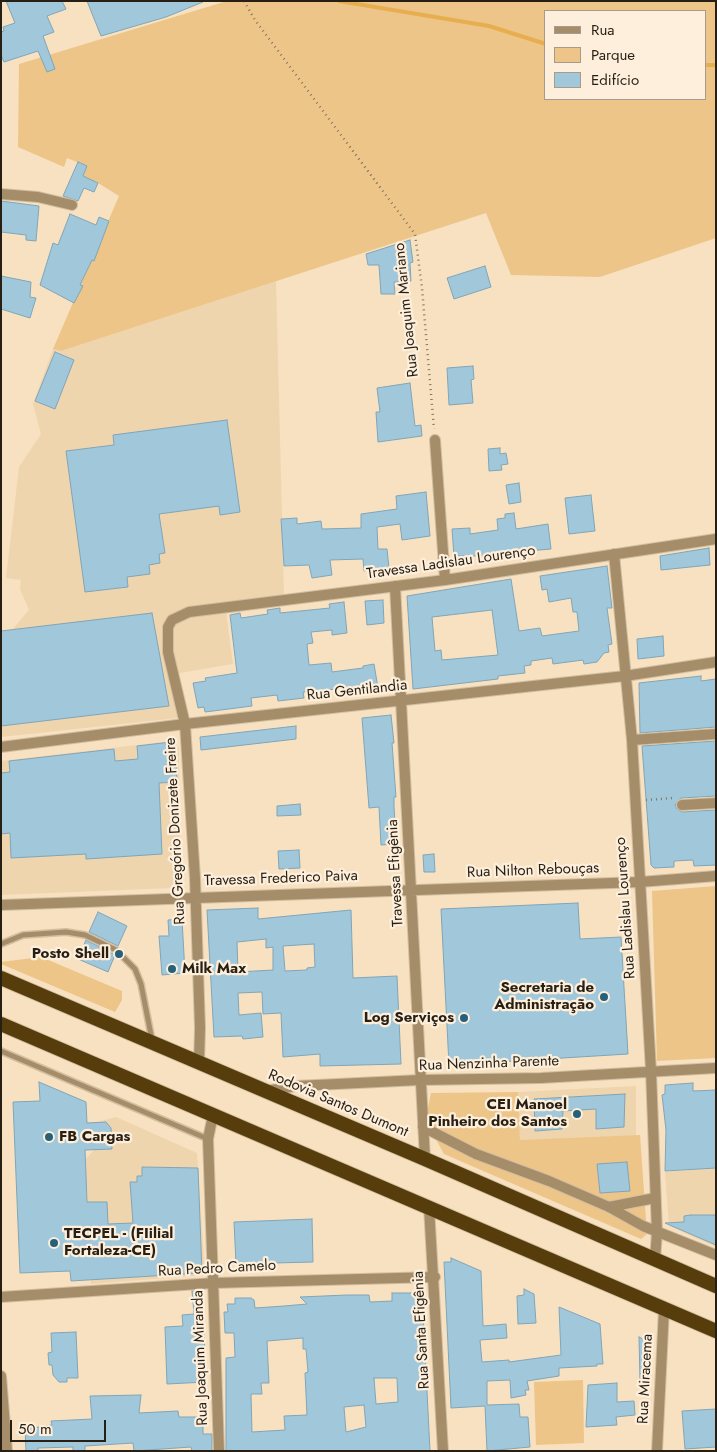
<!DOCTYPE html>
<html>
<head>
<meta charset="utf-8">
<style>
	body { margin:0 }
	#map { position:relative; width:717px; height:1452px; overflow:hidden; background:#f7e1c0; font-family:Jost,sans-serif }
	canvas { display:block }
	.frame { position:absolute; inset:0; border:2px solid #271f13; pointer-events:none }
	.legend { position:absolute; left:544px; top:10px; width:162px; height:90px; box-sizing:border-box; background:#fdefdc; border:1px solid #a79c8c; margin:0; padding:6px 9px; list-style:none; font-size:15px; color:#271f13 }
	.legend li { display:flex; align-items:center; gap:10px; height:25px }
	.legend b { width:25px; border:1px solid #a79c8c }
	.scale { position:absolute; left:10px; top:1420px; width:96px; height:22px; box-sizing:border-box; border:2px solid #271f13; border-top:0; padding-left:6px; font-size:15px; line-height:18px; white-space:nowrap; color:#271f13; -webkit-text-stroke:4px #fdefdc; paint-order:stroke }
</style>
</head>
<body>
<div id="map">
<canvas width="717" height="1452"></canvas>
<div class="frame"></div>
<ul class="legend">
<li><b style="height:6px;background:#a58d69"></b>Rua</li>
<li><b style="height:14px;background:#edc588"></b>Parque</li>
<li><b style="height:14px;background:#a1c7da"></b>Edifício</li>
</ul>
<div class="scale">50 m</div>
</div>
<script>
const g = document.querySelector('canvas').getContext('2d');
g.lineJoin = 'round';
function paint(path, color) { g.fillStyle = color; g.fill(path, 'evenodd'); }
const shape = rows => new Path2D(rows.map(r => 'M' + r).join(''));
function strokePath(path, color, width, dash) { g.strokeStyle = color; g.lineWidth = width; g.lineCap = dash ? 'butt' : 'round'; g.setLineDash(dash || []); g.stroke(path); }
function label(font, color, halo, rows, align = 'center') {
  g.font = font + ' Jost,sans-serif'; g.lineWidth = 4.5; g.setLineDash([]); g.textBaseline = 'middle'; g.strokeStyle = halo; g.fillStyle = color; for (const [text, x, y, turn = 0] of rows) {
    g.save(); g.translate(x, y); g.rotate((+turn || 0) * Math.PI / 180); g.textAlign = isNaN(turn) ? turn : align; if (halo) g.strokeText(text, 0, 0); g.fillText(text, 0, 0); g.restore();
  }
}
paint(shape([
	[276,281,284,596,225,604,233,664,168,675,178,718,1,737,1,643,29,610,20,589,21,580,6,578,19,467,41,434,33,404,53,349,61,351],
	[171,741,179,747,180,872,173,873,173,888,1,895,1,761],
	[636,1086,636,1136,520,1141,518,1092],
	[116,1117,197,1153,205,1275,91,1284,85,1160,94,1150,93,1123],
	[716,1168,716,1247,669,1226,665,1172]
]), '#efd5ae');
paint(shape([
	[227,1,716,1,716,238,600,277,511,275,486,213,61,351,53,349,119,196,95,181,93,185,83,175,87,166,67,158,64,167,18,147,19,64],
	[546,11,706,11,706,99,546,99],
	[716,886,716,1058,657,1061,652,891],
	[41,957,122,991,122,1000,115,1012,1,964,1,962],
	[518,1092,520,1140,640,1135,647,1234,641,1239,444,1154,428,1125,427,1113,431,1093],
	[583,1380,584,1443,536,1445,534,1382]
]), '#edc588');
strokePath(shape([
	[339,1,489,26,546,44],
	[706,65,716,65]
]), '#e7ae50', 4);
const building = shape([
	[6,1,62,1,66,9,47,16,54,32,43,36,55,69,47,72,38,51,4,62,1,55,1,32,4,31,3,27,15,23,6,1],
	[87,1,203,1,203,2,166,17,101,36,87,1],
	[78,162,87,166,83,176,98,183,94,192,84,188,78,201,63,196,78,162],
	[1,201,39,206,36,241,26,240,26,235,1,232,1,201],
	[70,214,96,225,99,217,109,221,94,261,92,260,80,285,83,286,74,303,40,285,53,243,58,245,70,214],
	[410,240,413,262,410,263,411,281,394,282,395,294,381,294,379,265,368,265,366,254,410,240],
	[485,266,491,287,454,299,447,278,485,266],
	[1,276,31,282,30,297,36,298,30,318,1,309,1,276],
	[55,352,74,360,55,409,35,401,55,352],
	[473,366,474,379,471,380,473,403,449,405,447,368,473,366],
	[410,383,415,426,421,425,422,436,378,442,376,412,380,412,377,388,410,383],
	[227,420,240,512,220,515,219,506,159,514,165,553,159,554,160,563,149,565,150,574,127,577,128,587,85,592,66,451,114,445,113,435,227,420],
	[500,448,500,454,506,453,508,464,501,465,502,470,489,471,488,449,500,448],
	[519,483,521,502,509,504,506,485,519,483],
	[426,492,430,536,402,540,400,524,377,527,378,549,387,549,389,568,364,571,363,559,330,560,332,575,312,578,309,565,284,566,281,519,297,518,297,524,321,521,322,529,361,528,361,514,397,509,396,496,426,492],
	[591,495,595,531,569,534,565,498,591,495],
	[514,513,516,529,548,524,551,549,528,551,528,554,513,556,454,556,452,529,470,528,470,534,498,530,497,519,505,518,505,514,514,513],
	[709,548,710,565,661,570,660,556,709,548],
	[607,566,612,608,607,608,612,644,608,645,609,652,604,653,597,662,584,664,583,660,553,664,552,658,531,661,531,665,524,666,525,673,498,676,498,679,413,689,407,596,511,579,519,631,540,628,542,636,579,631,577,612,573,612,571,598,549,602,547,589,542,590,540,576,607,566],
	[492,610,498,655,442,660,441,650,435,651,432,617,492,610],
	[383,600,384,623,367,625,365,601,383,600],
	[344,602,347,633,332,635,332,630,311,632,313,643,307,644,309,665,331,663,332,672,363,668,363,666,374,664,378,688,362,691,361,687,303,692,304,698,278,701,277,695,251,698,252,706,205,712,204,707,198,708,193,683,206,681,205,678,237,673,230,615,240,613,241,618,268,614,267,610,280,608,280,613,330,608,329,604,344,602],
	[152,613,169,706,1,726,1,631,152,613],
	[663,636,664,656,638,659,637,639,663,636],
	[701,676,701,681,716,679,716,727,640,733,639,683,701,676],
	[391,715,394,743,392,743,396,797,394,797,394,806,396,844,381,845,379,807,369,808,362,718,391,715],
	[296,726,296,739,201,750,200,737,296,726],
	[716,741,716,796,681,798,675,805,677,809,682,812,716,810,716,865,694,866,693,860,674,861,674,867,654,868,651,865,642,746,716,741],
	[171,742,175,745,177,782,159,783,162,854,86,859,86,854,11,858,10,833,1,834,1,773,10,772,9,761,114,749,115,761,138,759,137,746,171,742],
	[300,804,301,815,277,816,277,806,300,804],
	[299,850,300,868,279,869,278,851,299,850],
	[434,854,435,872,424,872,423,855,434,854],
	[578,903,580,939,621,937,628,1054,449,1065,441,909,578,903],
	[258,908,258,919,351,910,353,978,397,976,401,1064,320,1066,320,1054,283,1057,281,1013,263,1014,262,992,238,993,239,1015,261,1013,263,1037,243,1039,242,1036,214,1037,207,910,258,908],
	[266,939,266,948,273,947,273,970,238,972,237,942,266,939],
	[314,944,315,967,307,968,307,970,285,971,283,946,314,944],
	[98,912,127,926,118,946,89,932,98,912],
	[182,919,185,973,162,975,159,936,169,936,168,920,182,919],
	[86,940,115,955,108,972,78,959,86,940],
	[39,1082,86,1102,87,1123,106,1122,111,1128,112,1149,85,1150,87,1202,107,1202,108,1224,133,1223,130,1182,137,1182,137,1176,142,1176,142,1167,198,1168,202,1273,71,1281,70,1271,20,1273,13,1102,40,1101,39,1082],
	[693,1083,693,1091,716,1090,716,1168,665,1171,666,1130,662,1095,665,1094,665,1085,693,1083],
	[625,1094,624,1127,596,1129,596,1109,563,1111,562,1129,535,1131,534,1099,625,1094],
	[627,1162,630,1191,600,1193,597,1164,627,1162],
	[691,1215,716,1215,716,1245,665,1223,684,1222,684,1216,691,1215],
	[312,1219,313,1262,236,1264,234,1222,312,1219],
	[451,1258,481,1271,483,1326,506,1324,507,1338,480,1340,482,1362,509,1360,509,1362,561,1355,559,1307,600,1324,603,1364,597,1364,597,1366,559,1368,559,1376,527,1381,529,1390,525,1390,526,1395,511,1398,510,1380,487,1381,487,1405,519,1404,520,1417,528,1417,530,1447,487,1451,485,1406,451,1408,444,1262,451,1262,451,1258],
	[524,1289,534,1294,536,1323,518,1324,517,1296,524,1295,524,1289],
	[192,1291,196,1291,203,1303,206,1382,167,1384,165,1327,183,1326,182,1315,194,1314,192,1291],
	[392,1293,422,1293,430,1451,226,1451,226,1358,235,1357,234,1333,225,1333,224,1312,228,1312,227,1304,235,1304,235,1298,251,1298,254,1300,255,1308,284,1306,307,1304,300,1297,347,1295,369,1295,370,1302,392,1301,392,1293],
	[303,1338,303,1349,306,1349,308,1372,305,1373,307,1415,284,1416,285,1430,252,1432,251,1394,262,1394,261,1383,269,1383,267,1341,303,1338],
	[374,1378,397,1378,398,1402,376,1404,374,1378],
	[364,1405,366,1427,346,1432,344,1407,364,1405],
	[76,1332,78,1378,67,1378,67,1382,59,1382,53,1375,52,1365,49,1365,48,1353,52,1352,51,1333,76,1332],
	[639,1337,649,1342,650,1381,640,1381,639,1337],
	[617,1383,617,1402,634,1401,635,1415,616,1417,617,1425,586,1427,588,1385,617,1383],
	[141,1395,139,1413,178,1411,179,1417,203,1417,203,1434,212,1434,212,1451,192,1451,191,1447,134,1451,133,1443,85,1446,85,1451,73,1451,73,1447,38,1448,38,1451,26,1451,25,1429,52,1425,51,1421,92,1419,90,1396,141,1395],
	[716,1409,716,1447,685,1449,682,1411,716,1409]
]);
paint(building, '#a1c7da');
strokePath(building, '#80a5b8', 1);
const service = shape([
	[1,944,23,935,66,932,85,935,116,950,135,969,141,984,152,1040],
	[1,1051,208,1139]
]);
const minor = shape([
	[1,194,38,197,72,205],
	[435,440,445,580],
	[614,554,632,740,651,1071,657,1232,655,1260],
	[395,586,425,1159],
	[632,740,716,734],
	[1,747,185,724,625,676,716,662],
	[682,805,716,803],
	[1,905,640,882,716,876],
	[199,1063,200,1028,195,878,185,724,168,652,168,627,172,620,189,612,445,580,716,539],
	[265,1091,296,1086,420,1080,541,1078,716,1068],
	[213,1115,208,1139,219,1451],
	[423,1127,476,1154,549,1181,609,1207,643,1226,716,1255],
	[429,1207,443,1451],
	[609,1207,655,1198],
	[1,1297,214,1283,435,1277],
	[1,1376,7,1451],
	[657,1451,664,1309]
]);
const trunk = shape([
	[1,978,425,1159,716,1286],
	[1,1024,716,1331]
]);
strokePath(service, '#d2bea1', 8);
strokePath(minor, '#d2bea1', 12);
strokePath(trunk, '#d2bea1', 16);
strokePath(shape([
	[244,1,255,20,415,234,422,288,434,429],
	[646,800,673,798]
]), '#857761', 2.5, [1, 4]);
strokePath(service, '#a58d69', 5);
strokePath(minor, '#a58d69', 10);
strokePath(trunk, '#563d0b', 14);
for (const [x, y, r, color] of [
	[119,954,5,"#266079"],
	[172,969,5,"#266079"],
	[604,997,5,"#266079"],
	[464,1018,5,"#266079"],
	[577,1114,5,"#266079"],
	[49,1137,5,"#266079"],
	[54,1243,5,"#266079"]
]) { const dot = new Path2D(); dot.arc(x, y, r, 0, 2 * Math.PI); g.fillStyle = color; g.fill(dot); strokePath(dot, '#fdefdc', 2); }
label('15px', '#271f13', '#fdefdc', [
	["Rua Joaquim Mariano",407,310,-96],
	["Travessa Ladislau Lourenço",451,563,-8],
	["Rua Gentilandia",357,691,-6],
	["Rua Gregório Donizete Freire",176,831,-93],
	["Rua Nilton Rebouças",533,871,-2],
	["Travessa Efigênia",396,873,-93],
	["Travessa Frederico Paiva",281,879,-2],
	["Rua Ladislau Lourenço",626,908,-94],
	["Rua Nenzinha Parente",489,1064,-2],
	["Rodovia Santos Dumont",338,1104,23],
	["Rua Pedro Camelo",217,1269,-3],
	["Rua Santa Efigênia",422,1330,-93],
	["Rua Joaquim Miranda",201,1358,-92],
	["Rua Miracema",646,1379,-87]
]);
label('bold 15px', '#271f13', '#fdefdc', [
	["Posto Shell",109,954],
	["Milk Max",182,969,"left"],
	["Secretaria de",594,988],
	["Administração",594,1005],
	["Log Serviços",454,1018],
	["CEI Manoel",567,1105],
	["Pinheiro dos Santos",567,1122],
	["FB Cargas",59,1137,"left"],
	["TECPEL - (FIilial",64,1234,"left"],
	["Fortaleza-CE)",64,1251,"left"]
], 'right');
</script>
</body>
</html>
